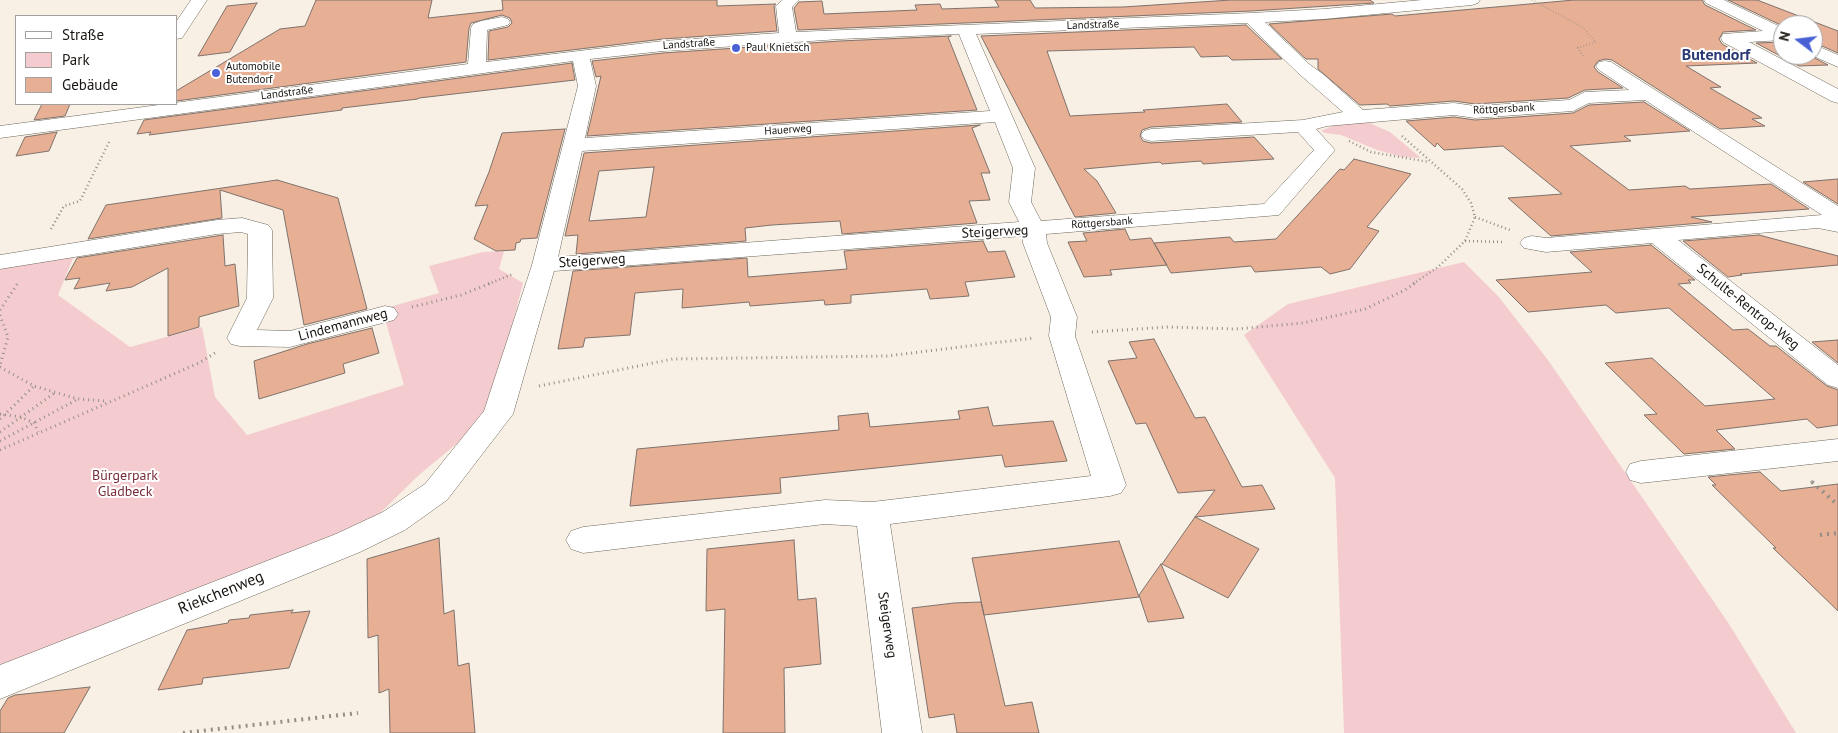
<!DOCTYPE html>
<html>
<head>
<meta charset="utf-8">
<style>
	body { margin:0 }
	#map { position:relative; width:1838px; height:733px; overflow:hidden; background:#f8f0e4; font-family:"PT Sans",sans-serif }
	canvas { display:block }
	.legend { position:absolute; left:15px; top:15px; width:162px; height:90px; box-sizing:border-box; background:#fff; border:1px solid #a3a1a0; margin:0; padding:6px 9px; list-style:none; font-size:15px; color:#181511 }
	.legend li { display:flex; align-items:center; gap:10px; height:25px }
	.legend b { width:25px; border:1px solid #a3a1a0 }
	.north { position:absolute; left:1773px; top:15px; width:50px; height:50px; box-sizing:border-box; background:#fff; border:1px solid #a3a1a0; border-radius:50%; rotate:285deg; font-size:14px; font-weight:700; line-height:20px; text-align:center; color:#181511 }
	.north::after { content:''; display:block; margin:auto; width:18px; height:22px; background:#4961d5; clip-path:polygon(50% 0,100% 100%,50% 72%,0 100%) }
</style>
</head>
<body>
<div id="map">
<canvas width="1838" height="733"></canvas>
<ul class="legend">
<li><b style="height:6px;background:#fff"></b>Straße</li>
<li><b style="height:14px;background:#f4cccf"></b>Park</li>
<li><b style="height:14px;background:#e7af94"></b>Gebäude</li>
</ul>
<div class="north">N</div>
</div>
<script>
const g = document.querySelector('canvas').getContext('2d');
g.lineJoin = 'round';
function paint(path, color) { g.fillStyle = color; g.fill(path, 'evenodd'); }
const shape = rows => new Path2D(rows.map(r => 'M' + r).join(''));
function strokePath(path, color, width, dash) { g.strokeStyle = color; g.lineWidth = width; g.lineCap = dash ? 'butt' : 'round'; g.setLineDash(dash || []); g.stroke(path); }
function label(font, color, halo, rows, align = 'center') {
  g.font = font + ' "PT Sans",sans-serif'; g.lineWidth = 4; g.setLineDash([]); g.textBaseline = 'middle'; g.strokeStyle = halo; g.fillStyle = color; for (const [text, x, y, turn = 0] of rows) {
    g.save(); g.translate(x, y); g.rotate((+turn || 0) * Math.PI / 180); g.textAlign = isNaN(turn) ? turn : align; if (halo) g.strokeText(text, 0, 0); g.fillText(text, 0, 0); g.restore();
  }
}
paint(shape([
	[1367,122,1390,132,1421,158,1403,157,1377,150,1341,135,1325,133,1321,131,1334,125],
	[504,251,499,269,523,283,495,392,484,421,419,475,377,516,353,530,0,665,0,269,74,256,58,295,130,347,202,327,215,397,247,435,404,385,382,309,439,293,429,266,483,252],
	[1464,262,1498,296,1548,360,1729,624,1796,733,1344,733,1335,478,1244,335,1288,304]
]), '#f4cccf');
const building = shape([
	[316,0,432,0,428,18,503,10,502,0,717,0,717,6,776,4,774,6,777,31,663,39,488,60,489,31,508,27,512,23,510,18,502,15,471,23,469,28,466,62,176,101,176,91,280,29,305,26,316,0],
	[995,0,1030,0,1035,8,1123,7,1231,0,1370,0,1374,3,1251,11,798,30,794,8,799,2,822,1,824,14,917,10,915,5,940,4,942,9,999,7,995,0],
	[1574,0,1702,0,1705,5,1756,30,1723,32,1719,39,1722,44,1757,63,1686,66,1721,87,1710,88,1762,118,1752,119,1765,126,1720,129,1612,60,1605,59,1598,61,1594,67,1598,72,1623,88,1585,90,1568,98,1475,104,1454,101,1390,106,1387,104,1360,105,1318,69,1318,59,1306,59,1269,24,1392,14,1395,16,1574,0],
	[1728,0,1757,0,1838,31,1838,53,1813,42,1813,25,1783,26,1728,0],
	[257,3,230,52,198,56,227,6,257,3],
	[1246,25,1282,59,1232,60,1228,56,1201,57,1194,47,1047,51,1070,116,1145,112,1143,110,1227,104,1242,122,1151,127,1142,130,1140,136,1143,141,1151,143,1254,137,1274,159,1203,164,1201,161,1162,164,1160,162,1084,169,1097,181,1116,213,1075,217,981,36,1246,25],
	[951,36,948,37,977,110,587,136,601,76,596,77,592,61,663,53,840,41,951,36],
	[1783,42,1783,55,1809,55,1828,65,1799,66,1756,43,1783,42],
	[572,63,575,80,419,98,418,99,342,108,342,110,149,135,151,132,137,134,144,120,572,63],
	[1644,102,1690,131,1624,136,1631,141,1570,146,1629,190,1685,186,1690,189,1771,184,1809,209,1691,217,1712,222,1551,236,1508,198,1562,194,1503,146,1444,150,1437,143,1435,147,1406,121,1454,117,1475,120,1573,113,1589,105,1644,102],
	[42,104,70,104,65,116,34,120,42,104],
	[980,125,972,128,990,173,981,173,990,200,969,201,977,223,842,234,840,221,772,225,745,228,746,241,576,254,578,235,565,236,584,153,980,125],
	[654,167,646,217,589,221,599,171,654,167],
	[565,129,537,238,521,239,520,242,516,243,515,250,496,251,474,239,488,205,475,206,489,172,502,133,565,129],
	[57,132,49,151,16,156,25,137,57,132],
	[1354,159,1411,174,1367,227,1379,231,1350,269,1330,274,1321,267,1255,272,1251,266,1171,273,1154,243,1230,237,1234,242,1276,239,1340,169,1344,170,1354,159],
	[1838,179,1838,204,1803,182,1838,179],
	[277,180,338,198,367,309,304,325,283,210,220,190,222,218,88,239,106,205,277,180],
	[1125,229,1130,240,1151,238,1167,265,1110,270,1112,275,1084,277,1068,242,1087,241,1083,233,1125,229],
	[223,235,225,266,235,264,239,306,199,317,199,327,168,336,168,268,132,287,106,291,110,283,74,289,80,278,65,280,77,258,223,235],
	[1759,235,1838,256,1838,265,1740,274,1742,275,1728,277,1683,241,1759,235],
	[983,241,988,252,1005,251,1015,277,965,282,969,296,930,299,927,289,851,295,851,303,825,305,824,300,750,306,749,302,682,308,683,289,635,293,630,335,585,338,583,347,558,349,573,271,747,258,748,277,847,269,844,251,983,241],
	[1651,245,1695,280,1688,280,1691,283,1678,284,1733,330,1748,329,1770,346,1776,346,1827,386,1838,390,1838,425,1817,428,1807,419,1716,430,1735,449,1684,454,1644,415,1657,414,1605,363,1652,358,1705,406,1775,399,1669,308,1616,313,1606,305,1528,312,1496,280,1592,272,1570,252,1651,245],
	[372,328,379,353,343,364,345,373,259,399,254,361,307,344,372,328],
	[1154,339,1195,418,1205,417,1242,487,1262,485,1275,509,1195,517,1215,490,1178,493,1146,423,1136,424,1108,361,1137,358,1129,342,1154,339],
	[1838,340,1838,363,1812,342,1838,340],
	[988,407,993,426,1053,421,1067,461,1005,467,1002,455,780,478,781,493,630,506,637,449,839,430,838,416,868,413,870,427,960,419,958,411,988,407],
	[1760,472,1781,491,1838,484,1838,611,1773,548,1776,548,1712,485,1716,485,1708,477,1760,472],
	[1195,517,1259,549,1228,598,1162,564,1195,517],
	[439,538,444,614,454,610,458,666,469,663,475,733,390,733,389,689,379,693,378,635,368,638,367,559,439,538],
	[794,540,798,600,816,598,821,664,784,668,785,733,723,733,725,609,706,611,707,549,794,540],
	[1119,541,1139,597,984,615,972,558,1119,541],
	[1161,564,1184,618,1148,622,1139,595,1161,564],
	[981,602,1005,706,1032,702,1039,733,957,733,954,714,929,718,912,608,954,603,981,602],
	[293,610,291,613,310,611,289,668,203,678,202,684,158,690,187,630,228,623,229,620,249,618,250,615,293,610],
	[90,687,64,733,0,733,0,711,8,698,15,695,90,687]
]);
paint(building, '#e7af94');
strokePath(building, '#7f726c', 1);
const minor = shape([
	[191,0,207,0,182,38,176,39,176,22,191,0],
	[782,0,799,0,792,7,796,32,1251,13,1324,9,1422,0,1480,0,1478,3,1472,5,1324,19,1265,22,1309,64,1324,75,1363,110,1454,103,1475,106,1569,100,1585,92,1629,90,1599,70,1596,66,1599,62,1605,61,1611,62,1838,206,1838,232,1818,228,1678,240,1838,365,1838,388,1828,385,1652,243,1546,252,1524,248,1520,243,1524,238,1532,236,1546,238,1822,215,1645,100,1589,103,1573,111,1475,118,1454,115,1327,126,1316,129,1335,150,1279,215,1046,234,1047,243,1077,317,1075,336,1126,485,1121,493,1110,496,890,524,922,733,882,733,857,526,825,524,583,553,571,549,566,540,571,531,583,527,825,500,872,502,1091,476,1049,336,1051,317,1023,243,1023,236,554,271,513,414,447,500,405,530,360,552,0,699,0,665,336,534,383,512,425,484,484,411,532,265,578,86,573,61,0,138,0,126,468,64,471,28,473,24,481,21,502,17,508,19,510,22,508,25,487,30,486,62,663,41,779,33,776,6,782,0],
	[1247,23,1297,72,1343,112,1303,120,1151,129,1144,131,1141,135,1144,139,1151,141,1298,132,1314,150,1264,204,1041,221,1031,202,1035,168,976,34,1247,23],
	[959,34,990,111,585,138,596,86,590,59,663,51,840,39,959,34],
	[995,122,1013,168,1009,202,1019,222,558,257,582,151,995,122],
	[1704,0,1724,0,1783,28,1783,40,1749,42,1838,89,1838,103,1831,101,1723,42,1721,38,1723,34,1763,31,1706,3,1704,0],
	[1813,44,1838,55,1838,67,1811,55,1813,55,1813,44],
	[242,218,268,225,272,230,273,298,257,330,290,331,385,306,394,308,398,314,394,320,290,347,240,346,231,344,227,338,247,298,248,234,241,232,217,234,0,269,0,255,217,220,242,218],
	[1838,439,1838,461,1641,483,1630,480,1626,472,1630,464,1641,461,1838,439]
]);
strokePath(minor, '#6e685c', 1);
strokePath(shape([
	[1532,0,1582,27,1596,42,1578,48,1583,56]
]), '#948e86', 2, [0.5, 2.5]);
strokePath(shape([
	[1402,136,1462,189,1471,203,1475,217,1465,241,1438,267,1413,284],
	[1349,141,1371,152,1429,162],
	[1475,217,1510,230],
	[51,229,64,206,80,201,110,140],
	[1465,241,1504,242],
	[488,284,513,274]
]), '#948e86', 2.5, [1, 3]);
strokePath(shape([
	[412,307,461,295,491,283],
	[0,310,18,283],
	[0,315,8,337,0,365],
	[1092,332,1168,327,1236,329,1303,323,1365,309,1405,290,1415,283],
	[0,367,34,386,78,399,107,401],
	[539,386,673,359,887,356,1034,338],
	[0,414,21,417,34,423,38,432],
	[0,419,34,386],
	[0,432,56,392],
	[0,441,78,399],
	[0,450,199,363,218,351],
	[1811,481,1813,483]
]), '#948e86', 3, [1, 4]);
strokePath(shape([
	[1812,482,1838,505],
	[1820,535,1838,533],
	[183,733,358,713]
]), '#948e86', 4, [2, 5]);
paint(minor, '#fff');
for (const [x, y, r, color] of [
	[736,48,5,"#4961d5"],
	[216,73,5,"#4961d5"]
]) { const dot = new Path2D(); dot.arc(x, y, r, 0, 2 * Math.PI); g.fillStyle = color; g.fill(dot); strokePath(dot, '#fff', 2); }
label('11px', '#181511', '#fff', [
	["Landstraße",1093,25,-2],
	["Landstraße",689,44,-4],
	["Landstraße",287,93,-7],
	["Röttgersbank",1504,109,-3],
	["Hauerweg",788,130,-4],
	["Röttgersbank",1102,223,-4]
]);
label('11px', '#181511', '#fff', [
	["Paul Knietsch",746,48],
	["Automobile",226,67],
	["Butendorf",226,80]
], 'left');
label('14px', '#181511', '#fff', [
	["Steigerweg",995,232,-3],
	["Steigerweg",592,261,-4],
	["Schulte-Rentrop-Weg",1748,307,39],
	["Lindemannweg",343,325,-15],
	["Steigerweg",887,625,82]
]);
label('14px', '#772c39', '#fff', [
	["Bürgerpark",125,476],
	["Gladbeck",125,492]
]);
label('bold 16px', '#2c3a74', '#fff', [
	["Butendorf",1716,55]
]);
label('16px', '#181511', '#fff', [
	["Riekchenweg",221,593,-22]
]);
</script>
</body>
</html>
